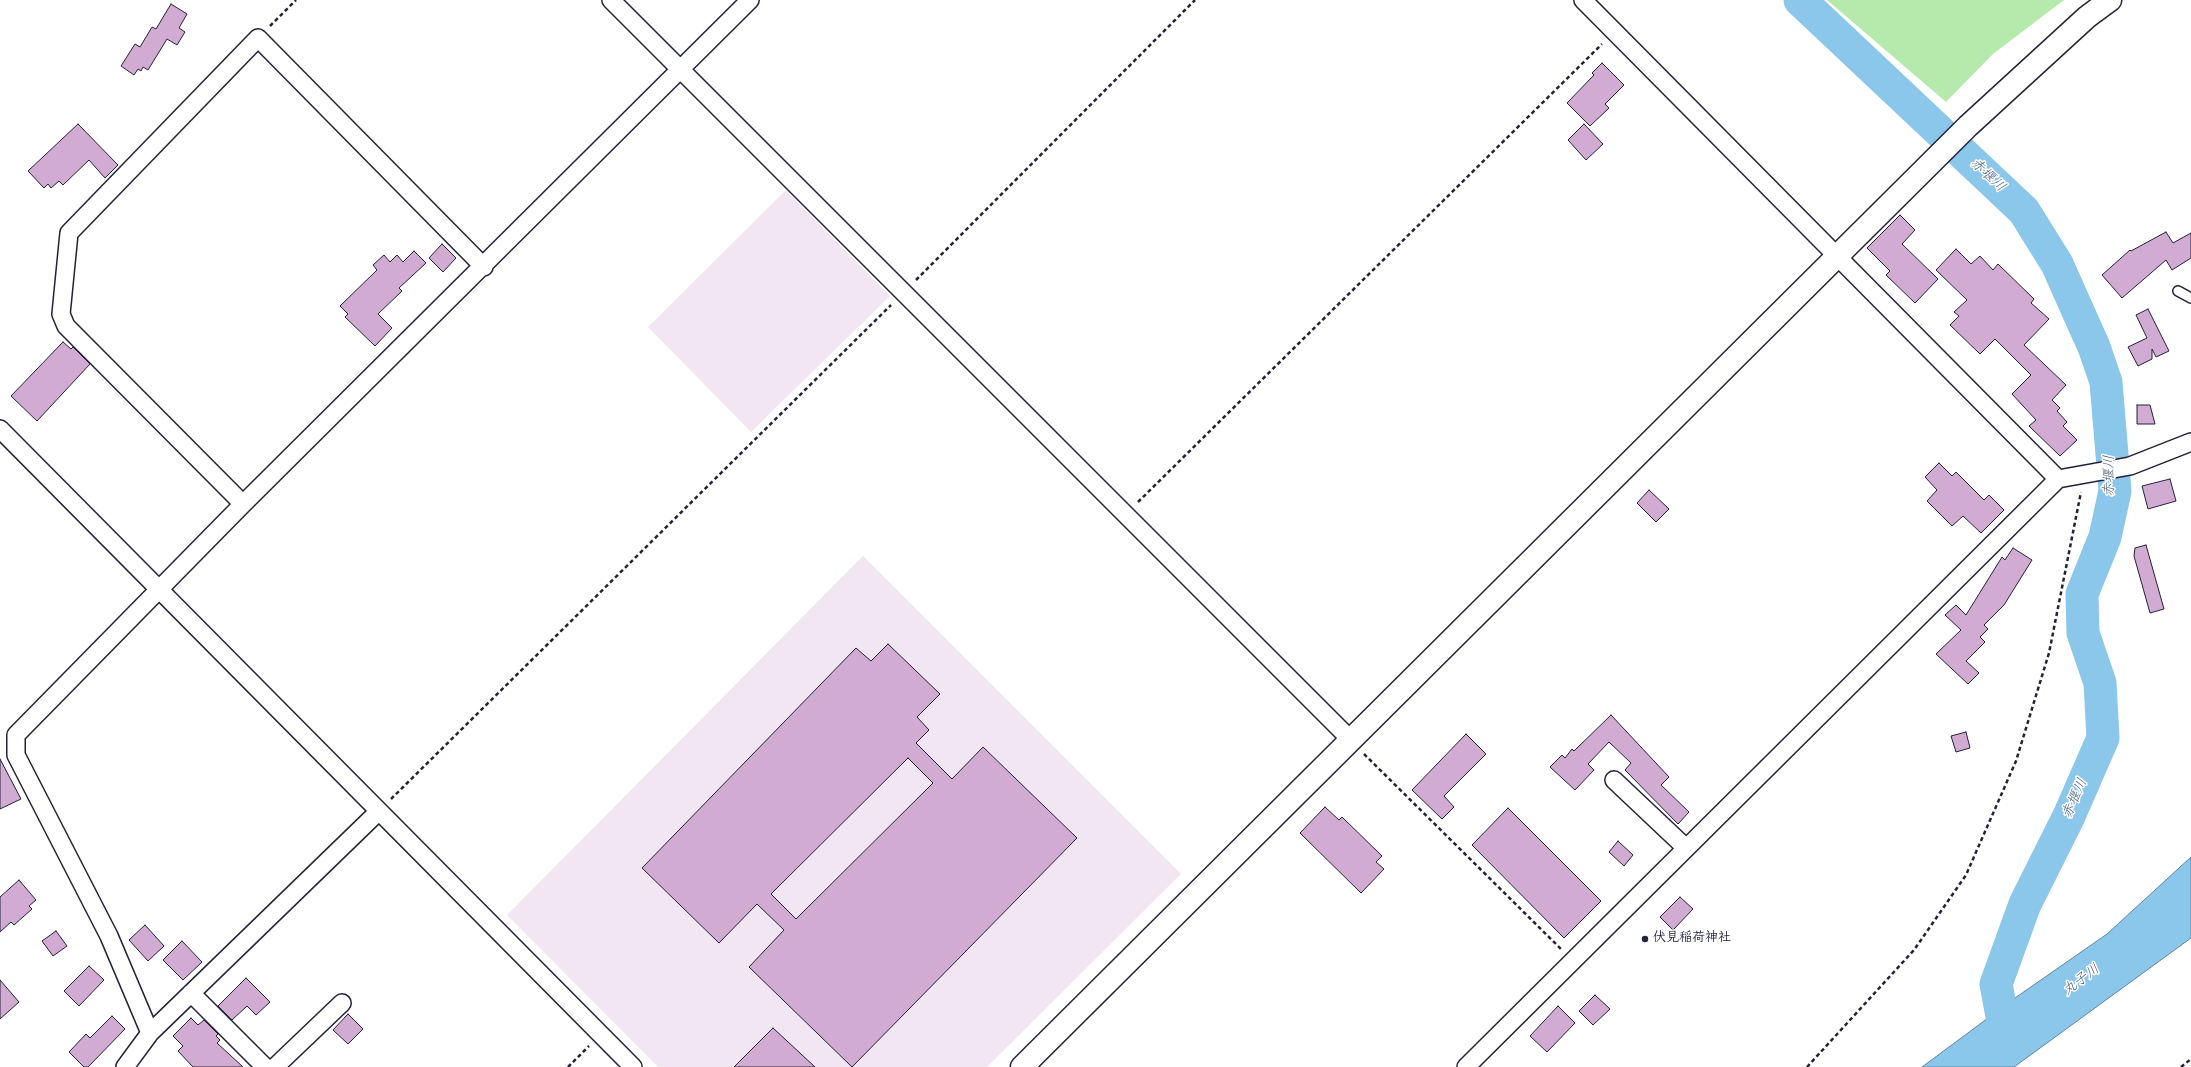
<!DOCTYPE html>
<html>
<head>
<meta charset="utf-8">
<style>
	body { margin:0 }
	canvas { display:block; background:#fff }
</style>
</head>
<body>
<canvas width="2191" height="1067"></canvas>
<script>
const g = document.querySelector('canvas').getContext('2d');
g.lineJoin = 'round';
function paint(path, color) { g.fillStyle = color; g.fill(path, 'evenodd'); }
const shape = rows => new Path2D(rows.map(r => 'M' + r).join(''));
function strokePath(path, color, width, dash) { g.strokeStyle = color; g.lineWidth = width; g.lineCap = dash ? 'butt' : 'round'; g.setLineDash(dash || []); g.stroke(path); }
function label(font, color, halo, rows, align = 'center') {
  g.font = font + ' Kalam,"Klee One",sans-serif'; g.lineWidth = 3; g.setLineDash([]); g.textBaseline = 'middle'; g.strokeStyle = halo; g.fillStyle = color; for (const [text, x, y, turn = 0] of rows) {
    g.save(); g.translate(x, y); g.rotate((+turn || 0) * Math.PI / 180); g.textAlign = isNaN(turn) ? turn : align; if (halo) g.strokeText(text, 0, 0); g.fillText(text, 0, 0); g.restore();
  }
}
paint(shape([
	[786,190,890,296,751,432,648,327],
	[863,556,1181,874,987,1067,658,1067,507,915]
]), '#f2e6f2');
paint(shape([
	[1827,0,2064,0,1993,54,1946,102]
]), '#b5eaac');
const water = shape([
	[2191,857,2191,938,2014,1067,1922,1067,2015,998,2107,934,2191,857]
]);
paint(water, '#8bc7eb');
strokePath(water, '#6185a5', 1);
strokePath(shape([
	[1800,0,2024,211,2057,264,2094,347,2106,382,2115,491,2105,537,2082,594,2083,633,2100,683,2103,738,2069,816,2025,904,1996,984,2006,1038]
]), '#8bc7eb', 33);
const building = shape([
	[171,4,187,14,179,28,185,32,177,45,167,39,148,70,143,67,141,71,138,69,134,75,121,66,135,44,140,47,152,27,156,29,171,4],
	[1602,63,1624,85,1605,104,1609,108,1590,126,1567,103,1594,75,1592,73,1602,63],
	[78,124,118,165,105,178,89,160,63,185,59,181,51,188,48,184,44,188,28,171,78,124],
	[1584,124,1603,144,1586,160,1568,140,1584,124],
	[1900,215,1915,230,1902,244,1938,279,1915,303,1886,275,1890,271,1867,248,1900,215],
	[2166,232,2173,243,2191,233,2191,258,2172,270,2166,260,2122,298,2102,275,2130,250,2131,251,2166,232],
	[442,244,456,258,443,272,429,258,442,244],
	[1956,249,1971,264,1980,256,1993,270,1998,264,2034,299,2031,303,2049,319,2024,345,2066,385,2052,400,2060,408,2057,411,2067,422,2063,426,2077,440,2060,456,2029,426,2036,420,2012,394,2031,375,1995,339,1980,354,1950,325,1959,316,1954,312,1967,300,1936,270,1956,249],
	[414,251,426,263,399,288,402,291,378,314,392,328,375,346,345,317,348,314,340,306,377,270,373,265,384,255,390,262,397,255,403,262,414,251],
	[2148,309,2169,351,2156,357,2152,349,2152,359,2138,366,2128,347,2147,338,2136,315,2148,309],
	[63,342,71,349,73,347,90,364,37,421,11,396,63,342],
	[2137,405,2150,405,2155,424,2137,424,2137,405],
	[1939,463,1952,476,1956,472,1984,500,1989,495,2004,510,1981,533,1963,516,1952,526,1927,501,1937,490,1925,477,1939,463],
	[2170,479,2176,501,2148,509,2142,486,2170,479],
	[1649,490,1669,509,1656,522,1637,503,1649,490],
	[2146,545,2164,609,2150,613,2134,556,2135,548,2146,545],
	[2013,548,2032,560,2004,605,1984,625,1988,629,1980,637,1985,642,1966,661,1979,673,1968,684,1936,654,1961,630,1945,615,1956,605,1966,615,2002,557,2005,560,2013,548],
	[888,644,940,694,917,717,929,730,916,743,952,779,983,747,1077,838,852,1067,749,967,784,930,757,904,719,943,642,868,856,648,871,661,888,644],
	[908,758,933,783,796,919,771,894,908,758],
	[1611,715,1669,777,1661,785,1689,812,1678,824,1625,770,1631,763,1609,742,1588,764,1594,770,1575,790,1550,767,1562,755,1565,758,1572,749,1574,751,1611,715],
	[1966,732,1970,748,1956,752,1951,736,1966,732],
	[1466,734,1486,754,1444,796,1454,807,1442,819,1412,790,1466,734],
	[0,759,21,799,0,809,0,759],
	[1325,807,1339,820,1342,817,1382,856,1376,862,1384,869,1361,893,1300,833,1325,807],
	[1508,808,1601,901,1564,938,1472,845,1508,808],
	[1618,841,1633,855,1624,866,1609,852,1618,841],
	[19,880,36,900,29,906,32,909,14,925,11,922,0,932,0,897,19,880],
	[1680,897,1693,909,1673,930,1660,917,1680,897],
	[145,925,164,946,148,961,129,940,145,925],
	[56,931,67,946,53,956,42,941,56,931],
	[182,941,202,962,183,980,163,960,182,941],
	[89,966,104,980,79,1006,64,991,89,966],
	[246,978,270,1002,256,1015,247,1006,232,1020,218,1006,246,978],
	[0,980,19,1002,0,1019,0,980],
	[1595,995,1610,1009,1593,1025,1579,1011,1595,995],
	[1558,1006,1575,1023,1547,1052,1530,1036,1558,1006],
	[348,1014,363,1029,348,1044,333,1030,348,1014],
	[112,1016,125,1029,88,1067,84,1067,69,1052,86,1034,90,1038,112,1016],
	[191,1018,198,1025,204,1020,218,1034,216,1036,220,1040,217,1043,243,1067,193,1067,178,1051,183,1046,173,1036,191,1018],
	[773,1028,815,1067,734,1067,773,1028]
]);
paint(building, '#d2abd2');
strokePath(building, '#22223b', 1);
const lane = shape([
	[2178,291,2191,298]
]);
const street = shape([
	[611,0,1350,739],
	[1583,0,2058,479],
	[0,429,633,1067],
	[243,504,66,326,61,314,69,233,258,38,484,267],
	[1614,780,1686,848],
	[191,993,265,1067],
	[150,1033,109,936,16,755,16,735,243,504,750,0],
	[125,1067,150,1033,378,812],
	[275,1067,342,1003],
	[1466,1067,2058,479,2130,466,2191,442]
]);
const secondary = shape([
	[1022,1067,1968,126,2087,17,2110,0]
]);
strokePath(lane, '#22223b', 12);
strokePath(street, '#22223b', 20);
strokePath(secondary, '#22223b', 25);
strokePath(shape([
	[270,26,296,0],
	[916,280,1195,0],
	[1138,502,1602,44],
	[1364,754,1561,949],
	[391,799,891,305],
	[568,1067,589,1046],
	[1807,1067,1914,950,1966,875,2016,761,2049,653,2081,492],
	[2181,1067,2191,1059]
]), '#22223b', 2.5, [4, 3]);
strokePath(lane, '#fff', 9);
strokePath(street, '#fff', 17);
strokePath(secondary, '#fff', 22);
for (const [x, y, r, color] of [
	[1645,939,4,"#22223b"]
]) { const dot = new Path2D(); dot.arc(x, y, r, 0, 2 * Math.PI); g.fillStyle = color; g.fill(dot); strokePath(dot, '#fff', 1.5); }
label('bold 13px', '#22223b', '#fff', [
	["伏見稲荷神社",1653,939]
], 'left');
label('italic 14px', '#475c79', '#fff', [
	["赤堰川",1987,176,43],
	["赤堰川",2111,476,-90],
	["赤堰川",2076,799,-66],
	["丸子川",2082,981,-37]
]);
</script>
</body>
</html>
